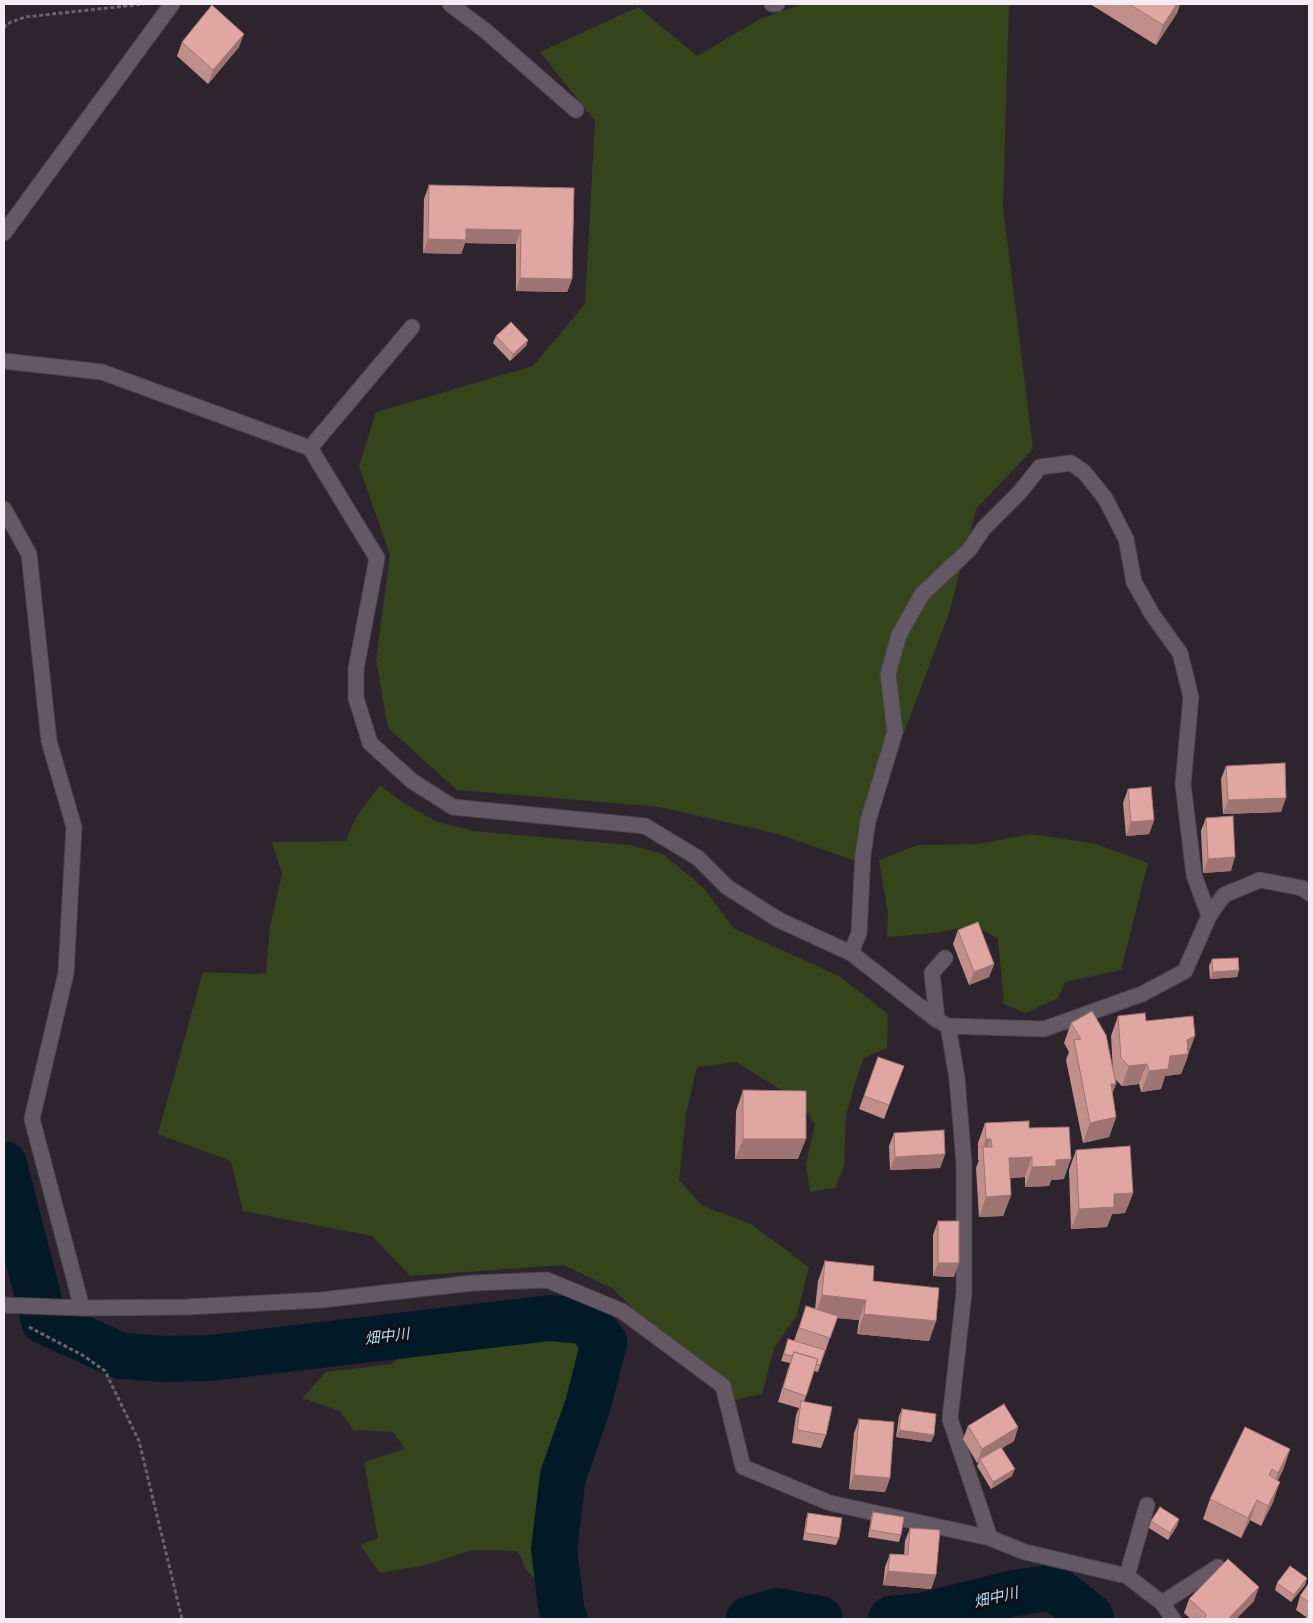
<!DOCTYPE html>
<html>
<head>
<meta charset="utf-8">
<style>
	body { margin:0 }
	#map { position:relative; width:1313px; height:1623px; overflow:hidden; background:#2e242e; font-family:Helvetica,sans-serif }
	canvas { display:block }
	.frame { position:absolute; inset:0; border:5px solid #f3ecf3; pointer-events:none }
</style>
</head>
<body>
<div id="map">
<canvas width="1313" height="1623"></canvas>
<div class="frame"></div>
</div>
<script>
const g = document.querySelector('canvas').getContext('2d');
g.lineJoin = 'round';
function paint(path, color) { g.fillStyle = color; g.fill(path, 'evenodd'); }
const shape = rows => new Path2D(rows.map(r => 'M' + r).join(''));
function strokePath(path, color, width, dash) { g.strokeStyle = color; g.lineWidth = width; g.lineCap = dash ? 'butt' : 'round'; g.setLineDash(dash || []); g.stroke(path); }
function label(font, color, halo, rows, align = 'center') {
  g.font = font + ' Helvetica,"Noto Sans JP",sans-serif'; g.lineWidth = 5; g.setLineDash([]); g.textBaseline = 'middle'; g.strokeStyle = halo; g.fillStyle = color; for (const [text, x, y, turn = 0] of rows) {
    g.save(); g.translate(x, y); g.rotate((+turn || 0) * Math.PI / 180); g.textAlign = isNaN(turn) ? turn : align; if (halo) g.strokeText(text, 0, 0); g.fillText(text, 0, 0); g.restore();
  }
}
paint(shape([
	[803,4,1009,4,1003,206,1033,449,976,509,950,610,856,861,778,834,660,807,457,790,388,728,376,660,390,555,359,466,376,412,533,366,585,304,595,121,540,52,638,7,697,56,760,19],
	[380,785,405,804,437,822,474,831,629,845,663,854,704,888,733,928,839,976,888,1014,887,1048,864,1058,858,1073,846,1115,844,1167,835,1188,810,1192,806,1165,815,1124,796,1099,736,1062,697,1067,686,1114,679,1180,703,1206,751,1224,809,1267,797,1315,774,1348,762,1394,735,1400,711,1371,645,1320,613,1289,564,1265,410,1276,372,1236,243,1211,231,1161,158,1134,203,972,256,974,266,973,270,926,282,874,272,842,346,841,355,819],
	[1031,834,1096,844,1148,863,1121,970,1065,982,1058,998,1025,1013,1004,1004,998,939,975,925,935,933,887,937,888,913,879,860,918,845,979,844],
	[551,1325,581,1327,593,1346,560,1461,544,1532,544,1574,539,1582,526,1570,518,1551,472,1550,426,1565,380,1573,360,1545,378,1538,364,1462,405,1449,393,1432,353,1430,340,1411,302,1398,326,1372,392,1364,415,1344]
]), '#34451b');
strokePath(shape([
	[4,1164,44,1321,121,1356,165,1359,211,1358,550,1318,586,1321,604,1342,588,1405,563,1476,554,1549,562,1614,565,1619],
	[749,1619,777,1611,820,1619],
	[891,1619,921,1616,1010,1594,1053,1587,1090,1616,1091,1619]
]), '#021a28', 46);
const minor = shape([
	[450,4,487,32,576,110],
	[772,4,777,4],
	[4,233,172,4],
	[4,361,102,372,310,448,377,558,356,669,356,698,370,743,412,781,453,807,645,826,698,858,727,887,779,920,851,953,937,1020,948,1026,1044,1029,1142,994,1185,971,1209,916,1224,895,1260,880,1302,888,1309,893],
	[310,448,412,327],
	[4,509,29,554,49,741,74,827,66,973,32,1119,82,1308],
	[851,953,859,933,863,854,868,821,895,732,888,674,899,635,922,594,969,550,984,528,1020,492,1040,467,1071,463,1084,472,1105,498,1126,539,1134,582,1152,614,1180,653,1191,697,1183,784,1194,875,1209,916],
	[937,1020,932,973,945,958],
	[948,1026,957,1078,964,1164,964,1293,950,1419,990,1538],
	[4,1305,82,1308,186,1307,321,1300,473,1283,547,1280,622,1311,723,1386,743,1467,830,1503,990,1538,1025,1552,1127,1576,1162,1603,1173,1619],
	[1127,1576,1147,1505],
	[1162,1603,1218,1567]
]);
strokePath(minor, '#4b434b', 17);
strokePath(shape([
	[4,28,6,24,25,17,144,4],
	[29,1327,84,1356,105,1371,139,1441,182,1619]
]), '#6b626b', 3, [4, 2.5]);
strokePath(minor, '#635863', 15);
paint(shape([
	[1090,4,1180,4,1177,13,1156,45],
	[182,42,239,47,208,84,177,56],
	[429,185,574,188,572,279,567,292,516,291,516,244,465,243,461,254,423,253,424,199],
	[496,336,528,340,526,346,510,361,493,343],
	[1226,766,1281,812,1223,814,1221,779],
	[1128,789,1154,820,1149,834,1126,836,1123,803],
	[1206,818,1231,871,1203,873,1201,831],
	[958,930,994,964,989,977,969,985,953,944],
	[1212,959,1239,970,1237,977,1210,979,1209,966],
	[1118,1016,1146,1021,1188,1056,1181,1074,1165,1076,1161,1089,1141,1092,1139,1084,1122,1086,1115,1079,1116,1084,1112,1093,1116,1117,1109,1137,1083,1143,1066,1060,1069,1052,1064,1043,1071,1023,1113,1072,1111,1036],
	[878,1057,904,1066,884,1119,859,1109],
	[743,1090,798,1159,735,1159,736,1111],
	[985,1123,1029,1128,1064,1179,1051,1180,1049,1186,1025,1187,1025,1177,1010,1178,1011,1195,1003,1216,979,1217,976,1168,979,1160,978,1160,978,1143],
	[894,1133,945,1154,940,1168,890,1170,889,1146],
	[1076,1150,1133,1193,1125,1213,1112,1214,1107,1227,1071,1229,1069,1170],
	[938,1221,954,1277,933,1276,933,1235],
	[825,1261,873,1281,936,1321,929,1341,857,1334,859,1320,837,1318,818,1372,814,1371,804,1402,826,1435,821,1448,792,1443,796,1415,799,1408,778,1402,790,1363,781,1361,786,1346,788,1339,794,1341,806,1306,815,1309,818,1281],
	[902,1409,934,1435,931,1442,896,1437,899,1416],
	[859,1419,890,1478,885,1492,849,1489,854,1433],
	[968,1426,1018,1427,1014,1441,1002,1448,1012,1476,991,1489,977,1466,979,1462,977,1463,963,1439],
	[1290,1449,1283,1470,1278,1480,1273,1502,1261,1526,1250,1520,1241,1538,1203,1519,1210,1499],
	[873,1512,901,1535,899,1542,868,1537,871,1518],
	[808,1513,839,1538,836,1545,803,1540,806,1519],
	[1179,1519,1177,1526,1168,1540,1149,1528,1151,1521],
	[910,1528,936,1575,931,1589,883,1585,885,1567,890,1554,904,1555,905,1541],
	[1307,1578,1305,1585,1291,1602,1275,1590,1277,1583],
	[1309,1583,1309,1619,1296,1610,1300,1596],
	[1189,1599,1254,1601,1236,1619,1191,1619,1184,1613]
]), '#c18f8a');
paint(shape([
	[1177,4,1180,4,1177,13,1156,45,1163,25],
	[244,34,239,47,208,84,213,70],
	[466,229,521,230,516,244,465,243,461,254,423,253,428,239],
	[520,278,572,279,567,292,516,291],
	[528,340,526,346,510,361,513,354],
	[1286,798,1281,812,1223,814,1228,800],
	[1154,820,1149,834,1126,836,1131,822],
	[1235,857,1231,871,1203,873,1208,859],
	[994,964,989,977,969,985,974,972],
	[1239,970,1237,977,1210,979,1213,972],
	[1195,1036,1181,1074,1165,1076,1161,1089,1141,1092,1149,1071,1170,1056,1187,1040],
	[1147,1064,1139,1084,1122,1086,1129,1066],
	[1111,1084,1116,1084,1108,1104],
	[1116,1117,1109,1137,1083,1143,1090,1123],
	[743,1139,806,1139,798,1159,735,1159],
	[986,1139,991,1139,984,1159,983,1147,978,1160],
	[945,1154,940,1168,890,1170,895,1157],
	[1032,1157,1025,1177,1001,1179,1009,1158],
	[1071,1159,1064,1179,1051,1180,1049,1186,1025,1187,1032,1167,1056,1160],
	[1133,1193,1125,1213,1112,1214,1107,1227,1071,1229,1079,1209,1114,1194],
	[1011,1195,1003,1216,979,1217,986,1197],
	[938,1263,959,1263,954,1277,933,1276],
	[822,1295,866,1300,859,1320,815,1316],
	[864,1314,936,1321,929,1341,857,1334],
	[1018,1427,1014,1441,981,1461,980,1459,979,1462,977,1463,982,1449],
	[899,1430,934,1435,931,1442,896,1437],
	[1290,1449,1283,1470,1271,1493,1278,1473],
	[1015,1469,1012,1476,991,1489,993,1482],
	[854,1475,890,1478,885,1492,849,1489],
	[1280,1482,1273,1502,1261,1526,1268,1506],
	[1257,1500,1250,1520,1241,1538,1248,1518],
	[1179,1519,1177,1526,1168,1540,1170,1533],
	[888,1571,936,1575,931,1589,883,1585],
	[1307,1578,1305,1585,1291,1602,1294,1595],
	[1259,1587,1254,1601,1236,1619,1228,1619]
]), '#9d7471');
const building = shape([
	[1129,4,1177,4,1163,25,1129,4],
	[212,5,244,34,213,70,182,42,212,5],
	[429,185,574,188,572,279,520,278,521,230,466,229,466,240,428,239,429,185],
	[511,322,528,340,513,354,496,336,511,322],
	[1285,763,1286,798,1228,800,1226,766,1285,763],
	[1151,787,1154,820,1131,822,1128,789,1151,787],
	[1233,816,1235,857,1208,859,1206,818,1233,816],
	[978,922,994,964,974,972,958,930,978,922],
	[1238,958,1239,970,1213,972,1212,959,1238,958],
	[1092,1011,1106,1035,1116,1084,1111,1084,1116,1117,1090,1123,1074,1040,1081,1039,1071,1023,1092,1011],
	[1145,1013,1146,1021,1193,1016,1195,1036,1187,1040,1188,1054,1170,1056,1168,1069,1149,1071,1147,1064,1129,1066,1121,1058,1118,1016,1145,1013],
	[878,1057,904,1066,889,1105,864,1096,878,1057],
	[743,1090,806,1091,806,1139,743,1139,743,1090],
	[1029,1121,1029,1128,1069,1127,1071,1159,1056,1160,1056,1166,1032,1167,1032,1157,1009,1158,1011,1195,986,1197,983,1147,992,1147,991,1139,986,1139,985,1123,1029,1121],
	[944,1130,945,1154,895,1157,894,1133,944,1130],
	[1130,1146,1133,1193,1114,1194,1114,1207,1079,1209,1076,1150,1130,1146],
	[938,1221,959,1221,959,1263,938,1263,938,1221],
	[825,1261,874,1266,873,1281,939,1288,936,1321,864,1314,866,1300,822,1295,825,1261],
	[806,1306,838,1316,830,1338,799,1328,806,1306],
	[788,1339,825,1350,820,1365,816,1364,818,1359,794,1352,792,1356,784,1354,788,1339],
	[794,1352,818,1359,806,1396,783,1388,794,1352],
	[801,1401,832,1407,826,1435,797,1430,801,1401],
	[1004,1404,1018,1427,982,1449,968,1426,1004,1404],
	[902,1409,936,1414,934,1435,899,1430,902,1409],
	[859,1419,894,1422,890,1478,854,1475,859,1419],
	[1245,1427,1290,1449,1278,1473,1272,1469,1269,1475,1280,1482,1268,1506,1257,1500,1248,1518,1210,1499,1245,1427],
	[1001,1447,1015,1469,993,1482,980,1459,1001,1447],
	[1160,1507,1179,1519,1170,1533,1151,1521,1160,1507],
	[873,1512,904,1517,901,1535,870,1530,873,1512],
	[808,1513,842,1518,839,1538,805,1533,808,1513],
	[910,1528,940,1530,936,1575,888,1571,890,1554,908,1555,910,1528],
	[1228,1559,1259,1587,1228,1619,1203,1619,1207,1615,1189,1599,1228,1559],
	[1290,1566,1307,1578,1294,1595,1277,1583,1290,1566],
	[1309,1583,1309,1602,1300,1596,1309,1583],
	[1308,1615,1309,1616,1309,1619,1305,1619,1308,1615]
]);
paint(building, '#e0a6a1');
strokePath(building, '#9d7471', 1);
label('italic 15px', '#b3defb', '#140f13', [
	["畑中川",387,1337,-7],
	["畑中川",996,1598,-13]
]);
</script>
</body>
</html>
